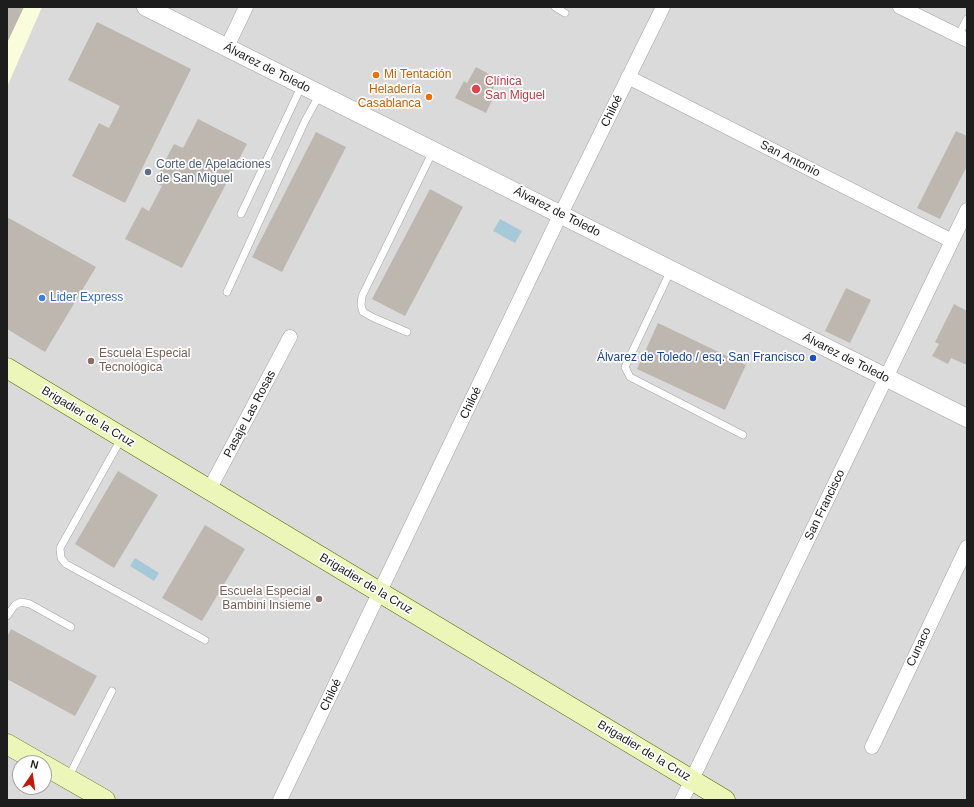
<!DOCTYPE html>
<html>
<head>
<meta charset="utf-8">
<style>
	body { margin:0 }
	#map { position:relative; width:974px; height:807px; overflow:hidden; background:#eeebe3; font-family:Arial,sans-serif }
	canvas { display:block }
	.frame { position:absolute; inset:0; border:8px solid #1d1d1d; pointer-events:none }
	.north { position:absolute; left:12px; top:755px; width:40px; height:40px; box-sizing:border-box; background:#fff; border:1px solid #a5a5a5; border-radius:50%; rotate:13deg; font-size:11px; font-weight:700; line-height:16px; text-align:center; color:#1d1d1d }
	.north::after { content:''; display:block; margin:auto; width:14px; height:18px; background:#bf1a0b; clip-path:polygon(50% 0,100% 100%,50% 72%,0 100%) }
</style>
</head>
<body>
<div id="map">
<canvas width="974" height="807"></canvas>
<div class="frame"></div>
<div class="north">N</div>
</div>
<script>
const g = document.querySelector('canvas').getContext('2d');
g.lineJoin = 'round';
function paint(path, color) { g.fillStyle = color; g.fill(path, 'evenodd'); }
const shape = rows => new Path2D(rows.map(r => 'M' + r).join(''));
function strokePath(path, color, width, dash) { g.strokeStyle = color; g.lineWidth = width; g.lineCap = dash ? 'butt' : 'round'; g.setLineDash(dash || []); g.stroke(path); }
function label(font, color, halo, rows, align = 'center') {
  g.font = font + ' Arial,sans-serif'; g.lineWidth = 3.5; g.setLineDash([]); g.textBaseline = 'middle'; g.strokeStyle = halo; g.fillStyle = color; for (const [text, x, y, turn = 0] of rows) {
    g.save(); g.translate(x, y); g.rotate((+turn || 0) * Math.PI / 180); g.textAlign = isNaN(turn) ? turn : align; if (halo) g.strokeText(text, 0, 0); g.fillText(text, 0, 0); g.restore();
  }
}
paint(shape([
	[7,7,967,7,967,800,7,800],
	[20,763,44,763,44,787,20,787]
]), '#dbdada');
paint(shape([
	[7,7,42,7,7,87]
]), '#fafddc');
paint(shape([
	[500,219,522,231,515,243,493,231],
	[135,558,159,573,154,581,130,566]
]), '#a5c9d9');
paint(shape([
	[7,7,24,7,7,43],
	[97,22,191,69,125,203,72,176,99,123,109,128,120,106,68,80],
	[476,67,498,79,490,95,494,96,486,113,455,98,464,81,467,83],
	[198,119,247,144,182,268,125,239,142,207,149,211,162,186,154,182,174,144,183,148],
	[956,131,967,136,967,166,940,219,917,208],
	[316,132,346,147,282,272,252,257],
	[430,189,463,207,405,316,372,299],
	[7,217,96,267,45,352,7,329],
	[846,288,871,300,850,343,825,331],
	[954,304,967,311,967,365,951,358,948,364,932,356,939,344,935,342],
	[658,323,746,365,725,410,637,369],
	[118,471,158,495,114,568,75,544],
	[205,525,245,549,202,621,162,598],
	[11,629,97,676,75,716,7,679,7,637]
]), '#beb7b0');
const service = shape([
	[555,7,565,13],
	[958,36,967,19],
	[241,214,302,85],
	[671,270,625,367,630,377,743,435],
	[227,292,305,121,320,94],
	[407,332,374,318,363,312,361,305,362,296,433,151],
	[121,439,60,548,61,558,66,564,205,640],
	[7,616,15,605,21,602,30,604,71,627],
	[68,778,112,691]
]);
const minor = shape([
	[900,7,967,40],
	[227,47,246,7],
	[628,77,952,241],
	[209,490,290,337],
	[872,747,967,547],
	[280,800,553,230,663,7],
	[682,800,967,210]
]);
const tertiary = shape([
	[146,7,967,418]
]);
const secondary = shape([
	[7,368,725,800],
	[7,744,40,763],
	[44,765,105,800]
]);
strokePath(service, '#a4a4a4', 8);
strokePath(minor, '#a4a4a4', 15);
strokePath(tertiary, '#a4a4a4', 19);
strokePath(secondary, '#5a6d0a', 21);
strokePath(service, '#fff', 7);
strokePath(minor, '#fff', 14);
strokePath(tertiary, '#fff', 18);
strokePath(secondary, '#edf6b9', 20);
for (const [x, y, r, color] of [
	[376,75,4,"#e8710a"],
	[476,89,5,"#e0444e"],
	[429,97,4,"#e8710a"],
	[148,172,4,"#5c6f8a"],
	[42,298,4,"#3f7fe0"],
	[813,358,4,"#1a4fb4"],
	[91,361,4,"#8d6e63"],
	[319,599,4,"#8d6e63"]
]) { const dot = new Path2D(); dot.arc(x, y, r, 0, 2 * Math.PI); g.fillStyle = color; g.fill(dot); strokePath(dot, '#fff', 1.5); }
label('12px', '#1d1d1d', '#fff', [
	["Álvarez de Toledo",267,68,27],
	["Chiloé",612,111,-64],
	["San Antonio",790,159,27],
	["Álvarez de Toledo",557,212,27],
	["Álvarez de Toledo",846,358,27],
	["Chiloé",471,403,-64],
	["Pasaje Las Rosas",250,414,-62],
	["Brigadier de la Cruz",88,417,31],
	["San Francisco",825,505,-64],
	["Brigadier de la Cruz",366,584,31],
	["Cunaco",919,647,-65],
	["Chiloé",331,695,-64],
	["Brigadier de la Cruz",644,751,31]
]);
label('12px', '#c56008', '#fff', [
	["Mi Tentación",384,75],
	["Heladería",421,90,"right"],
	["Casablanca",421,104,"right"]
], 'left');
label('12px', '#be3a42', '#fff', [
	["Clínica",485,82],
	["San Miguel",485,96]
], 'left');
label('12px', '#4e5e75', '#fff', [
	["Corte de Apelaciones",156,165],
	["de San Miguel",156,179]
], 'left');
label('12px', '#366cbe', '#fff', [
	["Lider Express",50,298]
], 'left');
label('12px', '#785e54', '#fff', [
	["Escuela Especial",99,354],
	["Tecnológica",99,368],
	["Escuela Especial",311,592,"right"],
	["Bambini Insieme",311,606,"right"]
], 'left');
label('12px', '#164399', '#fff', [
	["Álvarez de Toledo / esq. San Francisco",805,358]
], 'right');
</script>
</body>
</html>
